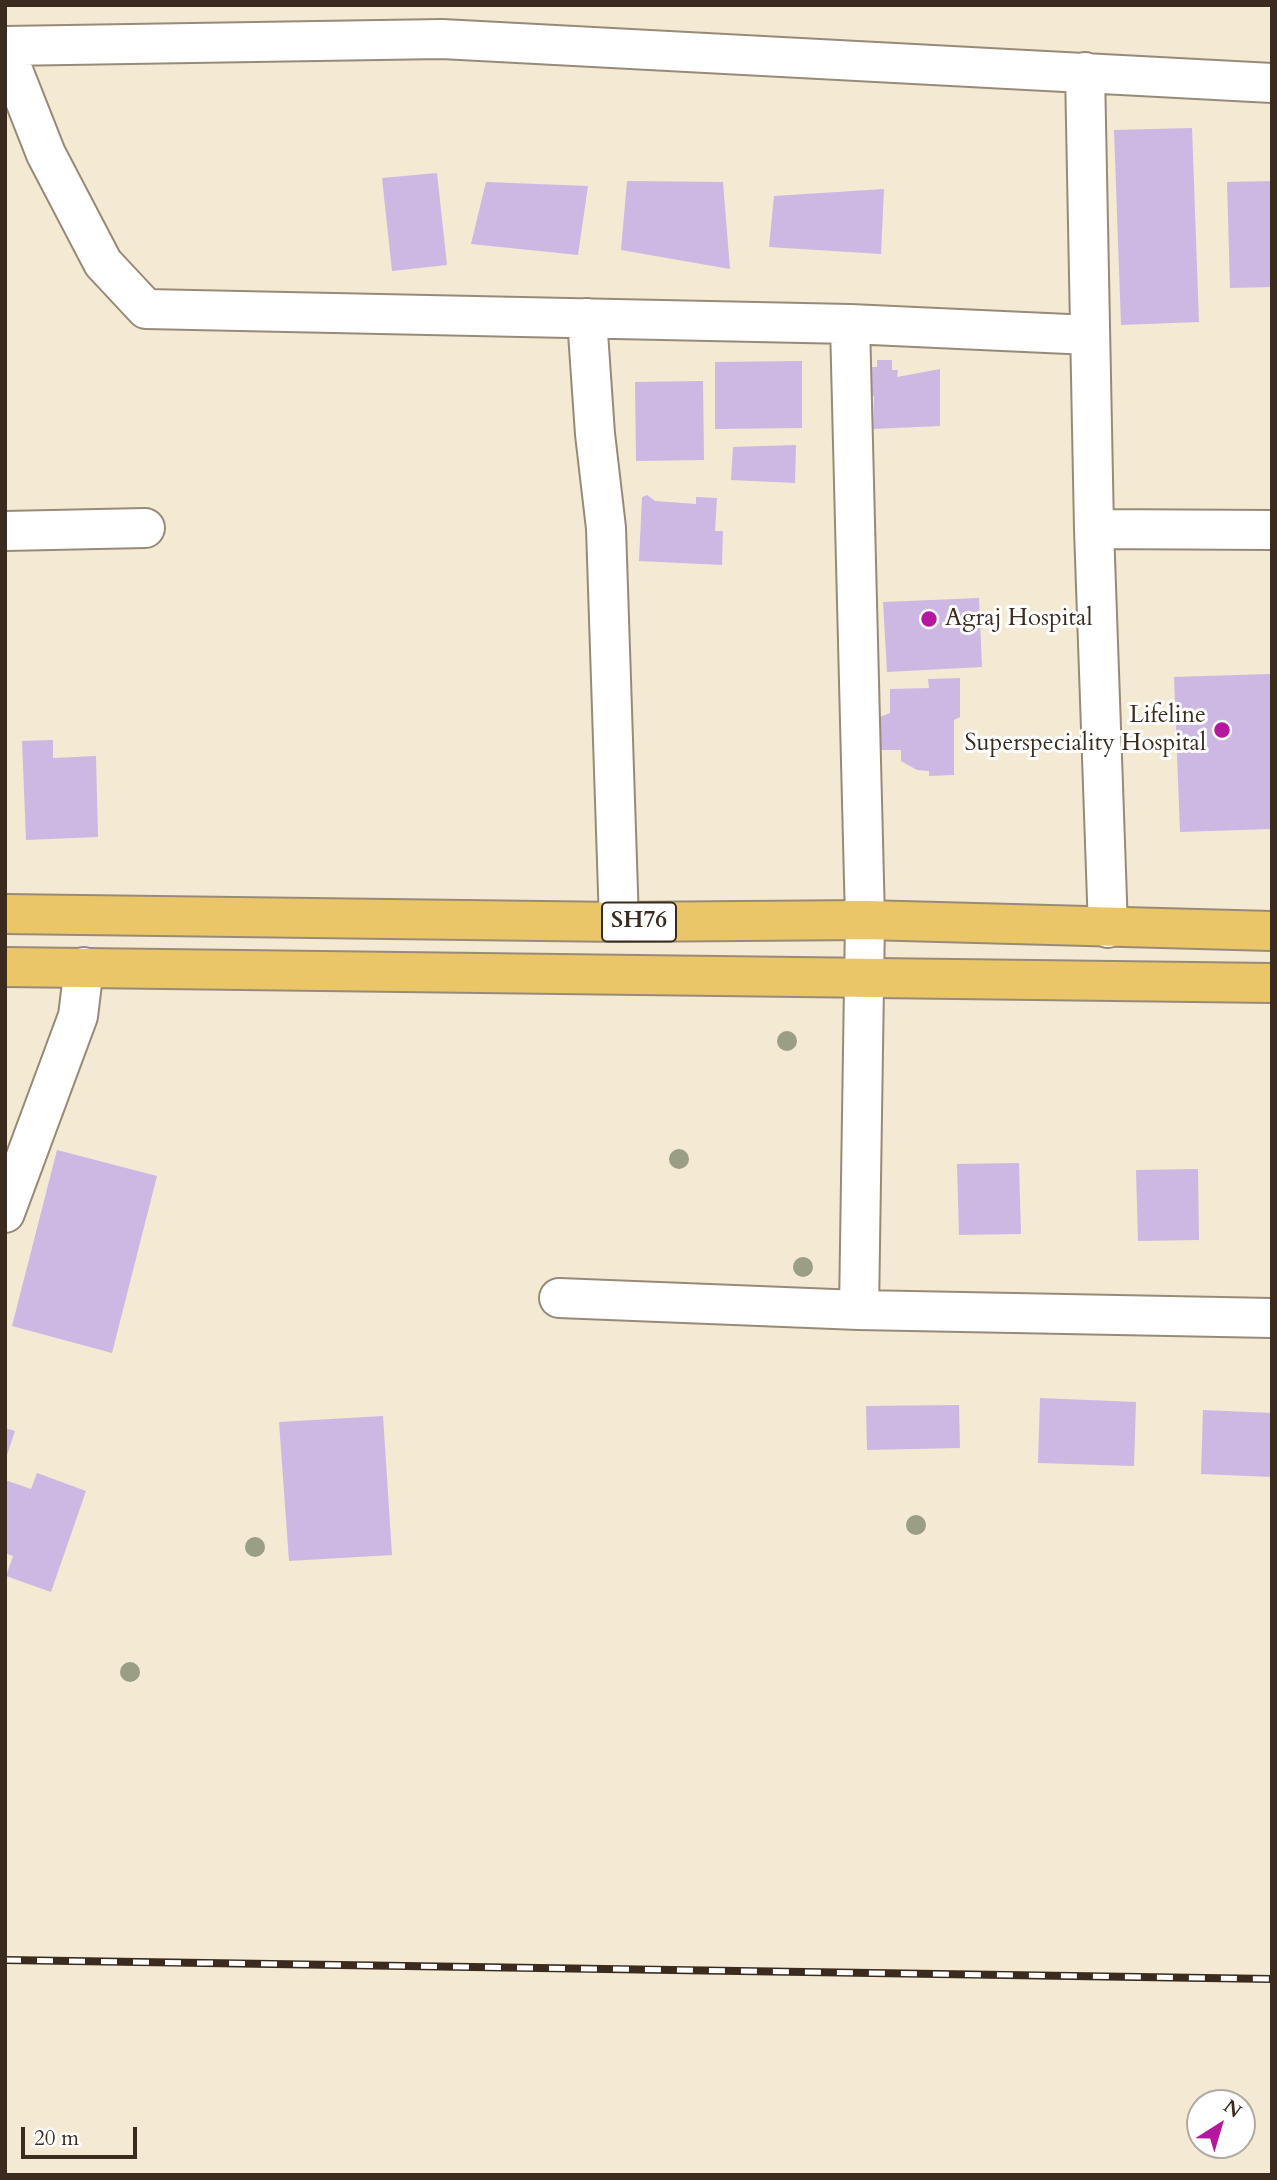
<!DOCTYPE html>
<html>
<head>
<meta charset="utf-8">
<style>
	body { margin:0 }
	#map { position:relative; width:1277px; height:2180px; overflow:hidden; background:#f4e9d3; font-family:Cardo,serif }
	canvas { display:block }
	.frame { position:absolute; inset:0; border:7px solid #3b2a1e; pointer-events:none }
	.north { position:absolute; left:1186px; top:2089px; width:70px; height:70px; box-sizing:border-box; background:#fff; border:2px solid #b1aaa5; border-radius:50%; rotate:37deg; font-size:19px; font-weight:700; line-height:28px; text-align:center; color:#3b2a1e }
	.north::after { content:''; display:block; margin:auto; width:24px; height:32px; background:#b5179e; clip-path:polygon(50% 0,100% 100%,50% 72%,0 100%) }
	.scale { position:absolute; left:21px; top:2127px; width:116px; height:32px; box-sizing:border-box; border:4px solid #3b2a1e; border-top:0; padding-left:9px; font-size:21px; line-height:24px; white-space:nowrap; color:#3b2a1e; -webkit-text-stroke:5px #fff; paint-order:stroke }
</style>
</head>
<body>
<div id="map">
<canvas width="1277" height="2180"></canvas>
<div class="frame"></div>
<div class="north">N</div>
<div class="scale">20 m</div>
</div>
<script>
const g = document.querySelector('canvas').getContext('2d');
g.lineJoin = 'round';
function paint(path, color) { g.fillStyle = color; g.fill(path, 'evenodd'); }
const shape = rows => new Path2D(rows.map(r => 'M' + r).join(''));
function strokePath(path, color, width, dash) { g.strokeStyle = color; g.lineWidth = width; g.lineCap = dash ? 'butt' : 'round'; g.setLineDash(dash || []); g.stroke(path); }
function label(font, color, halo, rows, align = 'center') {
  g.font = font + ' Cardo,serif'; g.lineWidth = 6; g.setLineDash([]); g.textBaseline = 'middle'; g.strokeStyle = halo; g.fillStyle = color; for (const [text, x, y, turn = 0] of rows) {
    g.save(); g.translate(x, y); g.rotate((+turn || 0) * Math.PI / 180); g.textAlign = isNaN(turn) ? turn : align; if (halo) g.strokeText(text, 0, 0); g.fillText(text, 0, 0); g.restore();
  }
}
paint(shape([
	[1192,128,1199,322,1121,325,1114,130],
	[437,173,447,265,392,271,382,178],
	[627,181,723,182,730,269,621,250],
	[1272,181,1272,287,1230,288,1227,182],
	[486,182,588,186,578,255,471,244],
	[884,189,881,254,769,247,774,196],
	[860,353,871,353,869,367,877,367,877,360,892,360,892,370,898,370,897,377,940,369,940,426,873,429,874,396,861,392],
	[802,361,802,428,715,429,715,362],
	[703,381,704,460,636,461,635,382],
	[796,445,795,483,731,480,733,447],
	[647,495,655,501,696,504,696,497,717,498,715,531,723,531,722,565,639,561,642,497],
	[979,598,982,667,887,672,883,602],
	[1270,674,1272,829,1180,832,1174,677],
	[960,678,960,717,954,720,954,775,929,776,929,771,917,770,901,761,901,750,880,750,880,717,890,713,890,689,929,688,928,679],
	[53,740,53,758,96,756,98,837,26,840,22,741],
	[57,1150,157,1176,112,1353,12,1326],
	[1019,1163,1021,1234,959,1235,957,1164],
	[1198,1169,1199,1240,1138,1241,1136,1170],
	[1040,1398,1136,1402,1134,1466,1038,1463],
	[959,1405,960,1448,867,1450,866,1406],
	[1203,1410,1272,1413,1272,1477,1201,1474],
	[383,1416,392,1555,289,1561,279,1422],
	[5,1428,15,1431,6,1458,5,1458],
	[37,1473,86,1491,51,1592,6,1576,13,1556,5,1553,5,1480,31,1489]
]), '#ccb8e3');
const minor = shape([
	[5,46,442,39,1272,83],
	[5,50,46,154,103,263,146,309,850,324,1090,335],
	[1085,72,1094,529,1108,928],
	[587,318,595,434,606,528,619,922],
	[850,324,865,920,859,1310],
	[1094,529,1272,530],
	[5,531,145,528],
	[5,1213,78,1016,84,967],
	[559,1298,859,1310,1272,1318]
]);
const major = shape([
	[5,914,619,922,865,920,1272,931],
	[5,967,1272,983]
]);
strokePath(minor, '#988a78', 42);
strokePath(major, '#988a78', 42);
strokePath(minor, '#fff', 38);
strokePath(major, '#ebc669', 38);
const rail = shape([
	[5,1960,1272,1979]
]);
strokePath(rail, '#3b2a1e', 8);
strokePath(rail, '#fff', 5, [16]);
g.fillStyle = '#9a9e85';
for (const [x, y] of [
	[787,1041],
	[679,1159],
	[803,1267],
	[916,1525],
	[255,1547],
	[130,1672]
]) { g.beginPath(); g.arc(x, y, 10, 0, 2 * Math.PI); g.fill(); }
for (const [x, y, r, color] of [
	[929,619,9,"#b5179e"],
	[1222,730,9,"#b5179e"]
]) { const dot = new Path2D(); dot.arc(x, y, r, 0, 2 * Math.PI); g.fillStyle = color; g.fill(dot); strokePath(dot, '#fff', 2.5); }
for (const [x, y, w] of [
	[639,922,74]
]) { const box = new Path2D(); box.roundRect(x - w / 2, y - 19.5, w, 39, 5); g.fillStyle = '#fff'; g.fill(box); strokePath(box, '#3b2a1e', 2); }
label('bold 23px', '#3b2a1e', null, [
	["SH76",639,922]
]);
label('24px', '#3b2a1e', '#fff', [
	["Agraj Hospital",945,619],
	["Lifeline",1206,716,"right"],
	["Superspeciality Hospital",1206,744,"right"]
], 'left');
</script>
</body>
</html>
